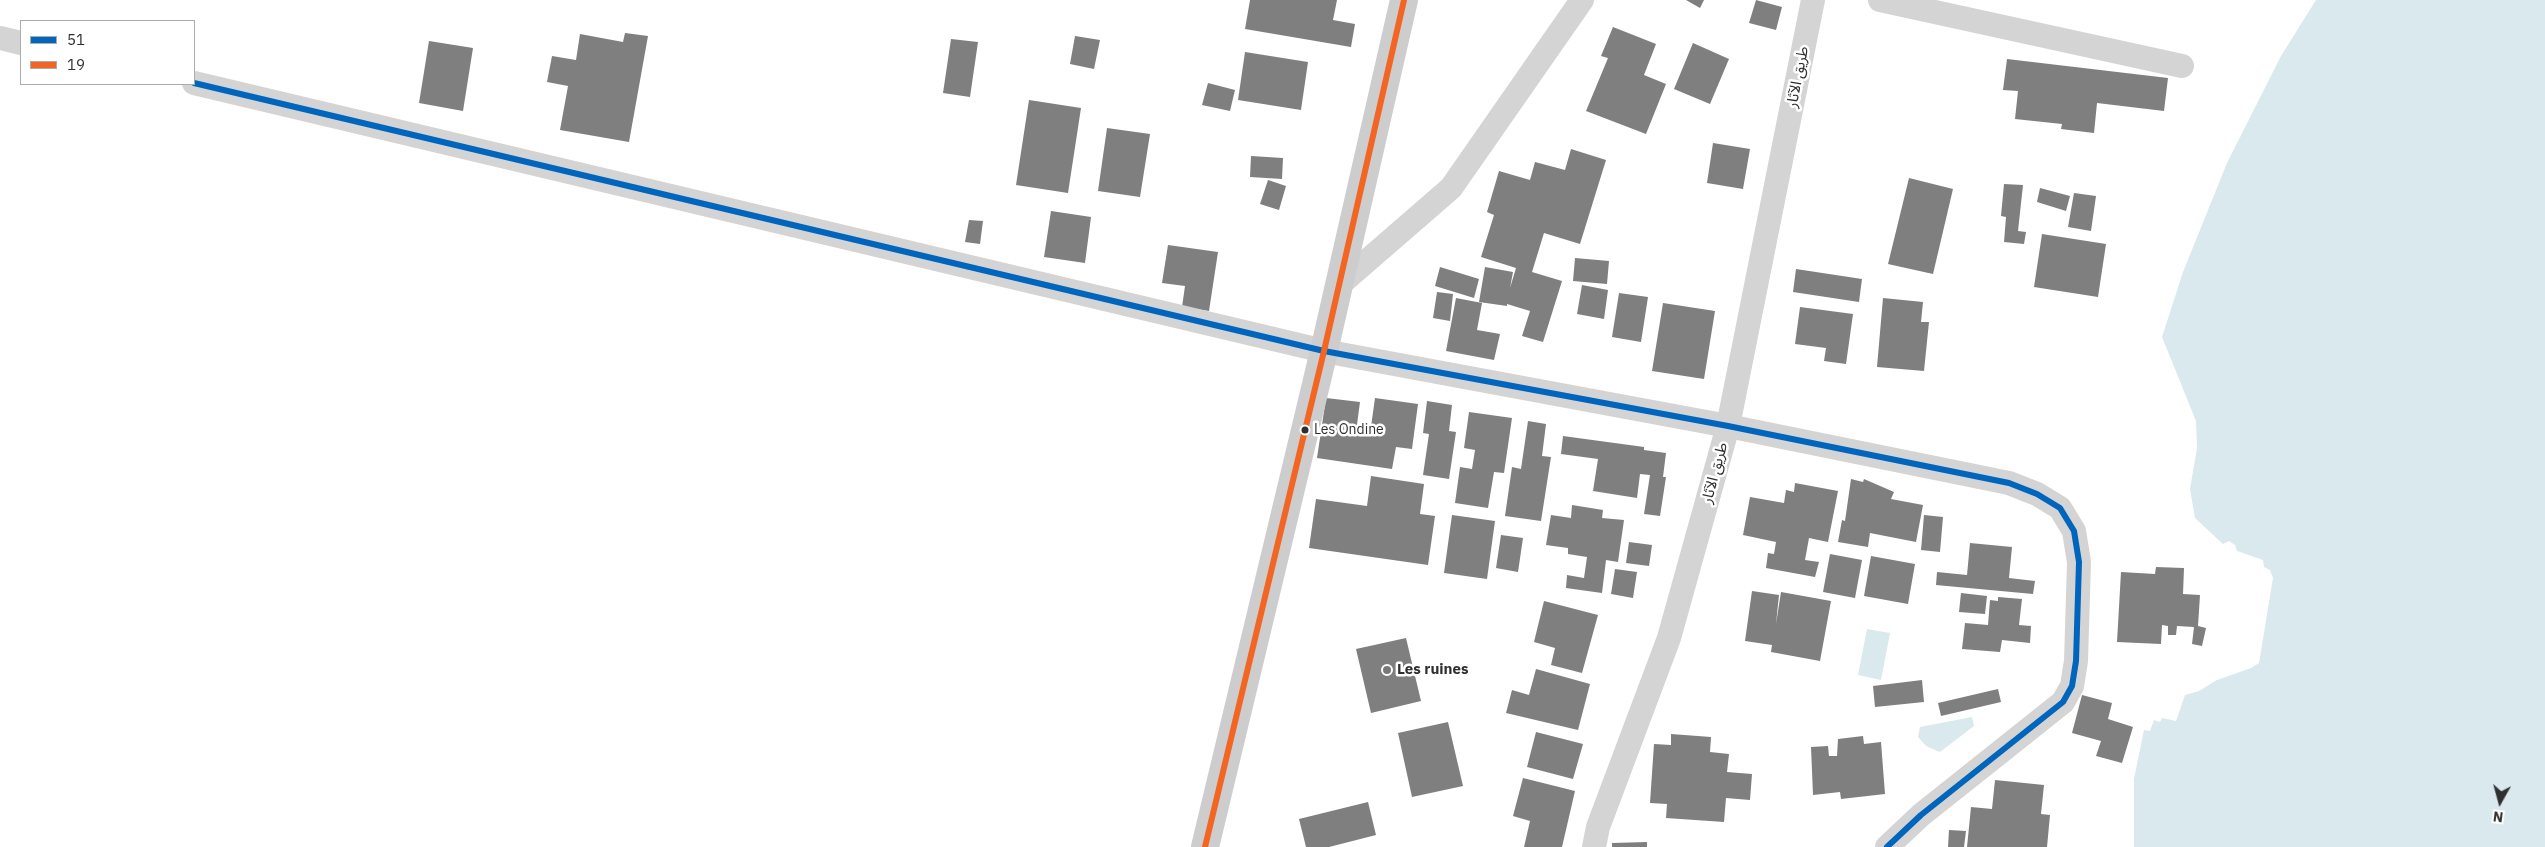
<!DOCTYPE html>
<html>
<head>
<meta charset="utf-8">
<style>
	body { margin:0 }
	#map { position:relative; width:2545px; height:847px; overflow:hidden; background:#fff; font-family:"IBM Plex Sans",sans-serif }
	canvas { display:block }
	.legend { position:absolute; left:20px; top:20px; width:175px; height:65px; box-sizing:border-box; background:#fff; border:1px solid #acacac; margin:0; padding:6px 9px; list-style:none; font-size:15px; color:#2f2f2f }
	.legend li { display:flex; align-items:center; gap:10px; height:25px }
	.legend b { width:25px; border:1px solid #acacac }
	.north { position:absolute; left:2475px; top:777px; width:50px; height:50px; -webkit-text-stroke:4px #fff; paint-order:stroke; rotate:187deg; font-size:14px; font-weight:700; line-height:20px; text-align:center; color:#2f2f2f }
	.north::after { content:''; display:block; margin:auto; width:18px; height:22px; background:#2f2f2f; clip-path:polygon(50% 0,100% 100%,50% 72%,0 100%) }
</style>
</head>
<body>
<div id="map">
<canvas width="2545" height="847"></canvas>
<ul class="legend">
<li><b style="height:6px;background:#0065bd"></b>51</li>
<li><b style="height:6px;background:#f26522"></b>19</li>
</ul>
<div class="north">N</div>
</div>
<script>
const g = document.querySelector('canvas').getContext('2d');
g.lineJoin = 'round';
function paint(path, color) { g.fillStyle = color; g.fill(path, 'evenodd'); }
const shape = rows => new Path2D(rows.map(r => 'M' + r).join(''));
function strokePath(path, color, width, dash) { g.strokeStyle = color; g.lineWidth = width; g.lineCap = dash ? 'butt' : 'round'; g.setLineDash(dash || []); g.stroke(path); }
function label(font, color, halo, rows, align = 'center') {
  g.font = font + ' "IBM Plex Sans","Noto Sans Arabic",sans-serif'; g.lineWidth = 5; g.setLineDash([]); g.textBaseline = 'middle'; g.strokeStyle = halo; g.fillStyle = color; for (const [text, x, y, turn = 0] of rows) {
    g.save(); g.translate(x, y); g.rotate((+turn || 0) * Math.PI / 180); g.textAlign = isNaN(turn) ? turn : align; if (halo) g.strokeText(text, 0, 0); g.fillText(text, 0, 0); g.restore();
  }
}
paint(shape([
	[2316,0,2545,0,2545,847,2134,847,2134,779,2144,730,2150,731,2154,720,2160,722,2162,718,2176,721,2185,695,2199,691,2217,680,2251,668,2259,663,2273,578,2270,570,2264,567,2263,560,2237,551,2235,545,2229,541,2223,544,2195,518,2190,489,2197,448,2196,421,2162,337,2183,272,2227,163,2281,56],
	[1867,629,1890,633,1881,680,1858,675],
	[1972,717,1974,726,1940,752,1926,746,1918,737,1920,727]
]), '#dae9ee');
paint(shape([
	[1250,0,1337,0,1333,20,1355,24,1351,47,1245,29],
	[1686,0,1704,0,1700,8],
	[1756,0,1782,7,1776,30,1749,23],
	[1613,27,1656,44,1644,75,1666,84,1646,134,1586,111,1608,58,1601,56],
	[625,33,648,36,629,142,560,130,568,86,547,82,552,56,576,60,580,34,623,42],
	[1075,36,1100,40,1094,69,1070,64],
	[951,39,978,42,970,97,943,93],
	[429,41,473,48,463,111,419,103],
	[1693,43,1729,59,1710,104,1674,89],
	[1245,52,1308,62,1301,110,1238,100],
	[2007,59,2168,78,2164,111,2097,103,2094,133,2061,129,2062,124,2015,119,2018,91,2003,90],
	[1208,83,1235,90,1230,111,1202,105],
	[1029,100,1081,108,1068,193,1016,185],
	[1107,128,1150,134,1140,197,1098,191],
	[1713,143,1750,149,1743,189,1707,183],
	[1571,149,1606,160,1580,244,1544,233,1532,272,1562,281,1543,342,1522,336,1530,311,1507,304,1507,306,1479,302,1485,267,1513,272,1510,288,1516,268,1481,257,1494,215,1487,212,1499,171,1530,180,1535,162,1565,170],
	[1251,156,1283,158,1282,179,1250,177],
	[1909,178,1953,189,1933,274,1888,264],
	[1268,180,1286,186,1279,210,1260,204],
	[2004,184,2023,185,2018,231,2026,232,2024,244,2004,242,2006,217,2001,216],
	[2040,188,2070,196,2066,211,2037,202],
	[2074,193,2096,196,2091,231,2068,227],
	[1051,211,1091,217,1085,263,1044,257],
	[969,220,983,221,980,244,965,242],
	[2042,234,2106,244,2098,297,2034,287],
	[1168,245,1218,252,1209,311,1182,307,1185,286,1162,283],
	[1575,258,1609,261,1607,284,1573,281],
	[1440,267,1479,279,1474,298,1435,286],
	[1796,269,1862,279,1859,302,1793,292],
	[1582,285,1608,290,1604,319,1577,314],
	[1437,292,1453,294,1450,321,1433,318],
	[1619,293,1648,297,1641,342,1612,337],
	[1456,298,1482,303,1477,330,1500,334,1494,360,1446,351],
	[1883,298,1923,302,1921,322,1929,322,1924,371,1877,367],
	[1663,303,1715,311,1704,379,1652,371],
	[1800,307,1853,314,1846,364,1824,361,1826,348,1795,344],
	[1326,398,1360,402,1356,432,1370,434,1375,398,1418,404,1412,449,1396,447,1392,469,1317,458],
	[1427,401,1452,405,1449,431,1456,432,1449,479,1423,475,1429,434,1423,433],
	[1469,412,1512,418,1504,473,1494,472,1488,508,1455,503,1460,467,1472,469,1475,450,1464,448],
	[1528,421,1546,424,1542,456,1551,457,1541,521,1505,516,1512,467,1521,469],
	[1563,436,1644,447,1644,450,1666,453,1663,477,1666,477,1660,516,1644,514,1650,475,1640,474,1637,498,1593,491,1598,459,1561,454],
	[1371,476,1424,484,1420,514,1435,516,1428,565,1309,548,1316,499,1367,506],
	[1851,479,1863,482,1864,479,1894,492,1891,499,1923,505,1916,542,1870,533,1868,547,1838,542,1842,520,1845,521],
	[1795,483,1838,491,1828,542,1809,538,1805,560,1819,562,1815,577,1766,568,1768,553,1774,554,1776,542,1743,535,1750,497,1784,503,1786,490,1794,492],
	[1572,505,1603,510,1602,518,1624,520,1618,562,1606,560,1602,593,1566,588,1567,575,1584,578,1587,557,1568,554,1568,548,1546,545,1551,515,1571,518],
	[1452,515,1495,521,1487,579,1444,573],
	[1924,515,1943,517,1940,552,1921,550],
	[1501,535,1523,538,1518,572,1496,568],
	[1629,542,1652,545,1649,566,1626,563],
	[1970,543,2012,547,2009,578,2035,581,2033,594,1936,585,1937,572,1967,575],
	[1830,554,1862,560,1855,598,1823,592],
	[1871,556,1915,564,1908,604,1864,596],
	[2156,567,2184,568,2183,594,2200,595,2198,626,2206,628,2202,646,2192,644,2194,627,2177,626,2176,635,2168,635,2168,626,2162,625,2161,644,2117,642,2121,572,2155,574],
	[1615,569,1637,572,1633,598,1611,594],
	[1752,591,1779,595,1776,624,1781,592,1831,601,1820,661,1771,652,1772,645,1745,641],
	[1961,593,1987,596,1985,614,1959,612],
	[1998,597,2022,599,2019,625,2031,626,2030,643,2002,640,2000,652,1962,649,1965,623,1988,625,1990,600,1998,601],
	[1544,601,1598,615,1582,673,1551,665,1555,648,1534,642],
	[1406,638,1421,701,1371,713,1356,649],
	[1536,669,1590,684,1578,730,1506,713,1512,690,1529,695],
	[1922,680,1924,702,1875,707,1873,686],
	[1998,689,2001,702,1941,716,1938,703],
	[2082,695,2112,703,2108,719,2133,727,2122,763,2096,756,2101,741,2072,733],
	[1448,722,1463,786,1412,797,1398,733],
	[1536,732,1583,744,1573,779,1527,767],
	[1671,734,1711,737,1710,752,1729,754,1727,772,1752,774,1750,800,1726,798,1724,822,1666,818,1667,804,1650,803,1654,744,1671,745],
	[1863,736,1864,744,1881,742,1885,794,1841,799,1840,792,1813,795,1811,747,1828,746,1829,756,1837,756,1838,739],
	[1523,778,1575,791,1562,847,1524,847,1530,821,1513,816],
	[1995,780,2044,785,2041,814,2050,815,2047,847,1967,847,1971,807,1992,809],
	[1368,802,1376,835,1329,847,1306,847,1299,819],
	[1949,830,1966,831,1964,847,1948,847],
	[1647,842,1647,847,1612,847,1612,843]
]), '#7f7f7f');
strokePath(shape([
	[1880,0,2182,66],
	[0,38,21,43],
	[194,83,1324,351,1728,426,2009,483,2037,494,2060,508,2074,531,2079,562,2076,661,2072,686,2063,702,1921,815,1887,847],
	[1338,286,1451,188,1582,0],
	[1594,847,1598,827,1669,638,1728,426,1813,0]
]), '#d4d4d4', 24);
strokePath(shape([
	[1205,847,1324,351,1404,0]
]), '#cdcdcd', 28);
strokePath(shape([
	[194,83,1324,351,1728,426,2009,483,2037,494,2060,508,2074,531,2079,562,2076,661,2072,686,2063,702,1921,815,1887,847]
]), '#0065bd', 6);
strokePath(shape([
	[1205,847,1324,351,1404,0]
]), '#f26522', 6);
for (const [x, y, r, color] of [
	[1305,430,4.5,"#2f2f2f"],
	[1387,670,5,"#787878"]
]) { const dot = new Path2D(); dot.arc(x, y, r, 0, 2 * Math.PI); g.fillStyle = color; g.fill(dot); strokePath(dot, '#fff', 2); }
label('14px', '#2f2f2f', '#fff', [
	["Les Ondine",1314,430]
], 'left');
label('15px', '#2f2f2f', '#fff', [
	["طريق الآثار",1798,77,-79],
	["طريق الآثار",1715,473,-75]
]);
label('bold 15px', '#2f2f2f', '#fff', [
	["Les ruines",1397,670]
], 'left');
</script>
</body>
</html>
